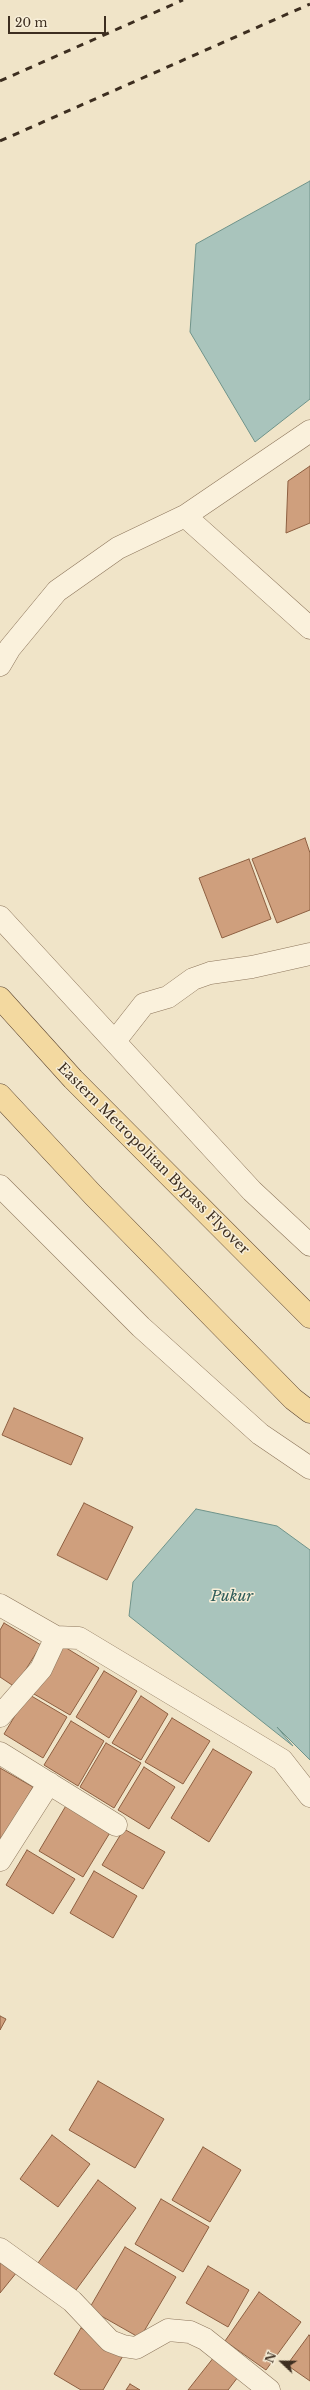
<!DOCTYPE html>
<html>
<head>
<meta charset="utf-8">
<style>
	body { margin:0 }
	#map { position:relative; width:310px; height:2390px; overflow:hidden; background:#f0e4c8; font-family:"Libre Baskerville",serif }
	canvas { display:block }
	.north { position:absolute; left:262px; top:2342px; width:40px; height:40px; -webkit-text-stroke:3px #f7eed8; paint-order:stroke; rotate:292deg; font-size:11px; font-weight:700; line-height:16px; text-align:center; color:#3d2e20 }
	.north::after { content:''; display:block; margin:auto; width:14px; height:18px; background:#3d2e20; clip-path:polygon(50% 0,100% 100%,50% 72%,0 100%) }
	.scale { position:absolute; left:8px; top:16px; width:98px; height:18px; box-sizing:border-box; border:2px solid #3d2e20; border-top:0; padding-left:5px; font-size:12px; line-height:14px; white-space:nowrap; color:#3d2e20; -webkit-text-stroke:3px #f7eed8; paint-order:stroke }
</style>
</head>
<body>
<div id="map">
<canvas width="310" height="2390"></canvas>
<div class="north">N</div>
<div class="scale">20 m</div>
</div>
<script>
const g = document.querySelector('canvas').getContext('2d');
g.lineJoin = 'round';
function paint(path, color) { g.fillStyle = color; g.fill(path, 'evenodd'); }
const shape = rows => new Path2D(rows.map(r => 'M' + r).join(''));
function strokePath(path, color, width, dash) { g.strokeStyle = color; g.lineWidth = width; g.lineCap = dash ? 'butt' : 'round'; g.setLineDash(dash || []); g.stroke(path); }
function label(font, color, halo, rows, align = 'center') {
  g.font = font + ' "Libre Baskerville",serif'; g.lineWidth = 3; g.setLineDash([]); g.textBaseline = 'middle'; g.strokeStyle = halo; g.fillStyle = color; for (const [text, x, y, turn = 0] of rows) {
    g.save(); g.translate(x, y); g.rotate((+turn || 0) * Math.PI / 180); g.textAlign = isNaN(turn) ? turn : align; if (halo) g.strokeText(text, 0, 0); g.fillText(text, 0, 0); g.restore();
  }
}
const water = shape([
	[310,181,310,399,255,442,190,332,196,244,310,181],
	[196,1509,277,1526,310,1550,310,1760,277,1727,293,1746,129,1616,133,1582,196,1509]
]);
paint(water, '#a9c4bc');
strokePath(water, '#6f938a', 1);
const building = shape([
	[310,466,310,523,286,533,288,481,310,466],
	[305,838,310,853,310,910,277,923,252,859,305,838],
	[249,859,271,919,222,938,199,878,249,859],
	[14,1408,83,1438,71,1465,2,1435,14,1408],
	[84,1503,133,1527,107,1580,57,1555,84,1503],
	[4,1623,41,1645,15,1687,0,1677,0,1630,4,1623],
	[63,1646,99,1668,70,1715,34,1694,63,1646],
	[104,1671,137,1691,109,1738,76,1717,104,1671],
	[28,1694,67,1717,43,1758,4,1734,28,1694],
	[141,1696,168,1714,141,1760,112,1743,141,1696],
	[172,1718,210,1741,183,1784,145,1762,172,1718],
	[71,1721,104,1741,78,1786,44,1765,71,1721],
	[106,1743,141,1763,114,1808,80,1787,106,1743],
	[213,1749,252,1772,209,1842,171,1818,213,1749],
	[144,1767,175,1787,149,1829,118,1810,144,1767],
	[0,1768,33,1787,2,1839,0,1838,0,1768],
	[67,1804,111,1831,83,1877,39,1851,67,1804],
	[124,1829,165,1852,143,1889,102,1865,124,1829],
	[27,1850,75,1879,53,1914,6,1885,27,1850],
	[94,1871,137,1896,113,1938,70,1913,94,1871],
	[0,2016,6,2019,0,2030,0,2016],
	[98,2081,164,2119,135,2168,69,2130,98,2081],
	[52,2135,90,2164,58,2207,20,2179,52,2135],
	[203,2147,241,2170,210,2222,172,2200,203,2147],
	[98,2180,136,2208,76,2290,38,2263,98,2180],
	[161,2199,209,2227,183,2272,135,2244,161,2199],
	[125,2247,176,2277,140,2338,89,2309,125,2247],
	[0,2257,17,2272,0,2293,0,2257],
	[208,2266,249,2290,228,2327,186,2303,208,2266],
	[259,2292,301,2322,266,2370,225,2341,259,2292],
	[81,2328,124,2354,103,2390,81,2390,54,2374,81,2328],
	[309,2335,310,2336,310,2381,287,2365,309,2335],
	[214,2357,238,2377,228,2390,188,2390,214,2357],
	[130,2384,140,2390,126,2390,130,2384]
]);
paint(building, '#cf9f7d');
strokePath(building, '#8d5f41', 1);
const minor = shape([
	[185,516,310,628],
	[0,665,10,648,57,591,118,548,185,516,310,431],
	[0,917,252,1191,310,1245],
	[115,1041,144,1004,168,997,193,979,210,973,252,967,310,954],
	[0,1186,141,1327,260,1434,310,1468],
	[0,1605,56,1637,79,1638,282,1760,310,1796],
	[0,1716,41,1669,56,1637],
	[0,1753,116,1825],
	[0,1860,49,1783],
	[0,2249,72,2301,110,2341,123,2346,136,2348,168,2330,190,2332,205,2339,269,2390]
]);
const major = shape([
	[0,998,73,1079,310,1317],
	[0,1095,93,1195,293,1399,310,1412]
]);
strokePath(minor, '#8d765c', 23);
strokePath(major, '#5b4430', 23);
strokePath(minor, '#faf1dc', 22);
strokePath(major, '#f3d9a0', 22);
strokePath(shape([
	[0,81,183,0],
	[0,141,310,4]
]), '#3d2e20', 3, [7, 7]);
label('14px', '#3d2e20', '#f7eed8', [
	["Eastern Metropolitan Bypass Flyover",153,1159,45]
]);
label('italic 15px', '#2f5d5a', '#f7eed8', [
	["Pukur",232,1597]
]);
</script>
</body>
</html>
